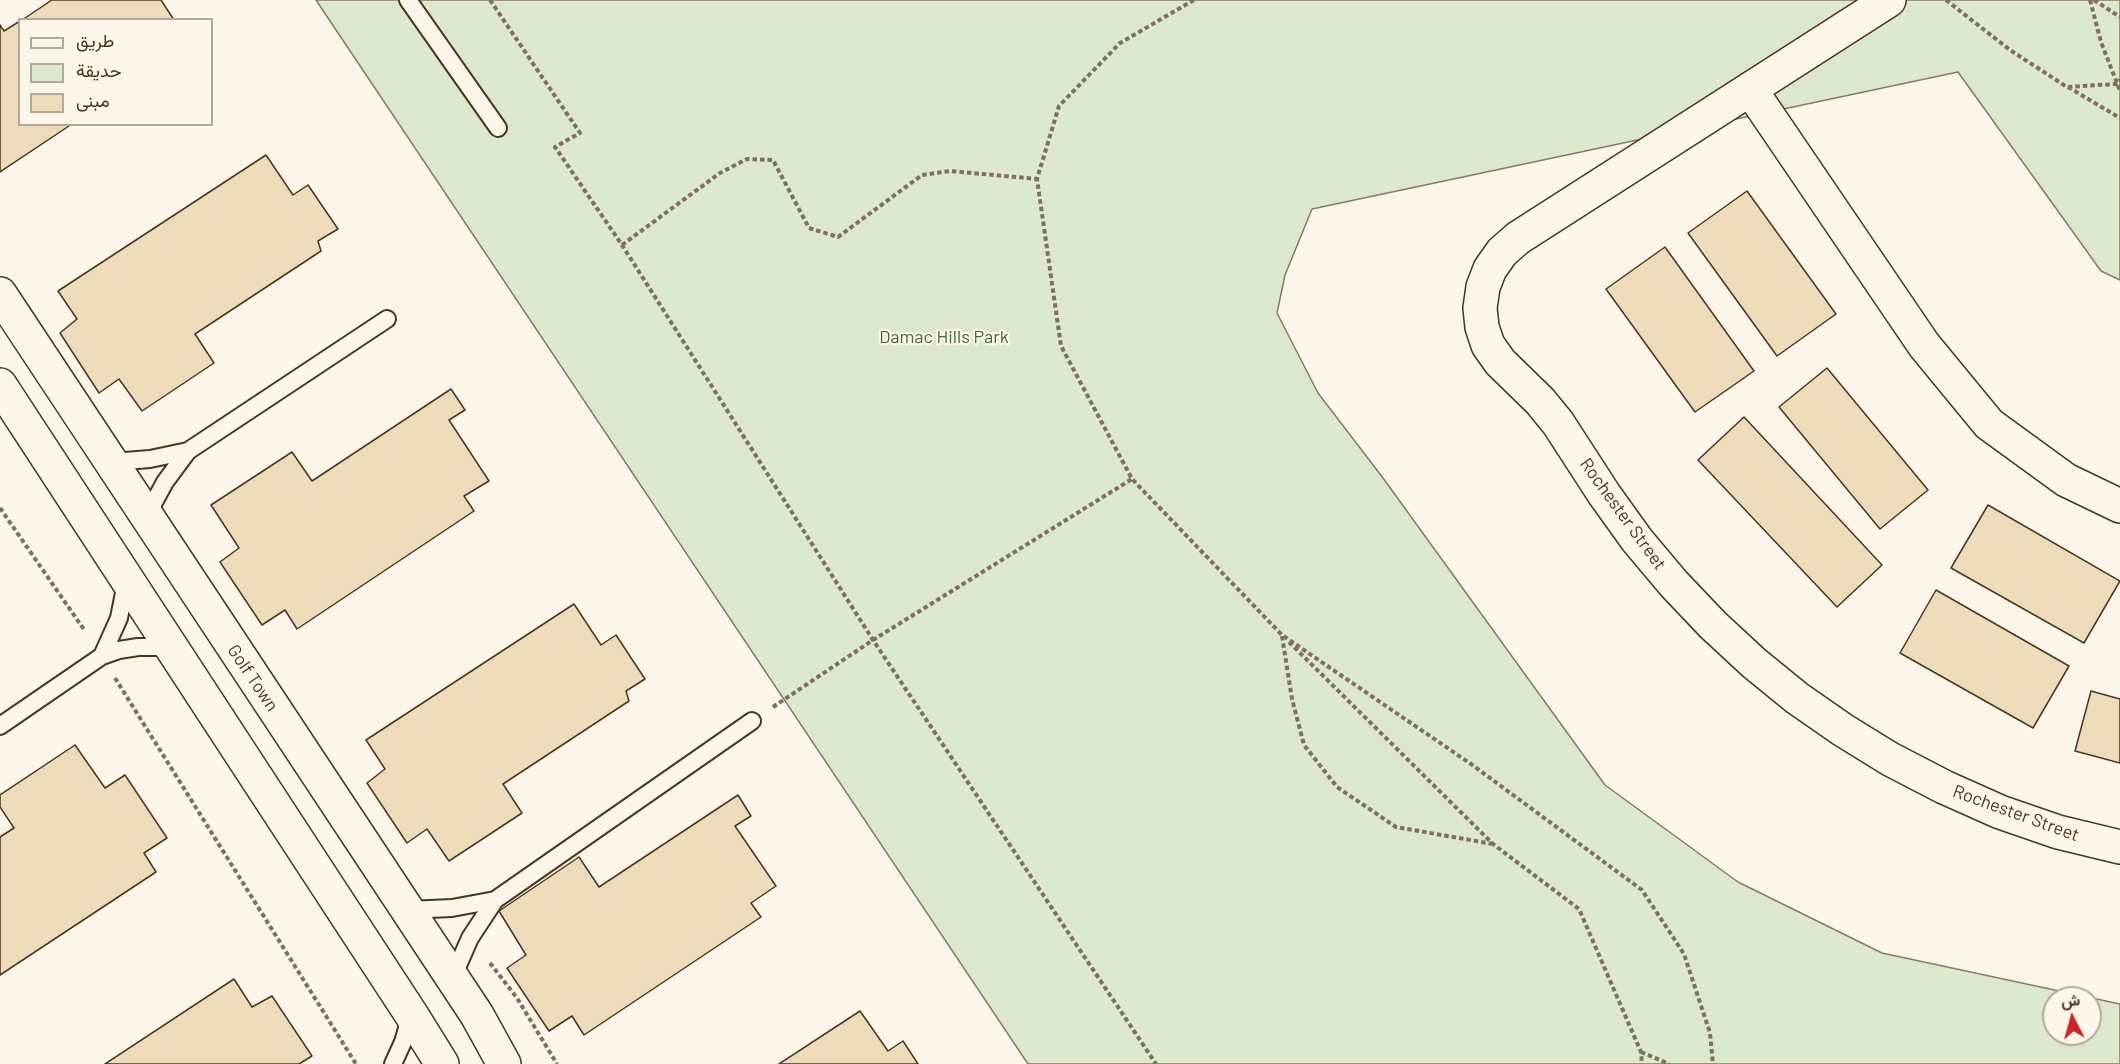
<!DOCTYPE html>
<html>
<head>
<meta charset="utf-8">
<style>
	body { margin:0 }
	#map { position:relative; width:2120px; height:1064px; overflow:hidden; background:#fbf6e9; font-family:Barlow,Vazirmatn,sans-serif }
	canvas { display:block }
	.legend { position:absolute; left:18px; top:18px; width:195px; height:108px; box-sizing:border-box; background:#fbf6e9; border:2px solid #b4a999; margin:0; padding:8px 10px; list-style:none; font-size:18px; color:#4a3520 }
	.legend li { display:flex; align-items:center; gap:12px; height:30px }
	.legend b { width:30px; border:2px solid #b4a999 }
	.north { position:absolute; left:2042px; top:986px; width:60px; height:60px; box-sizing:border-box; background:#fbf6e9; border:2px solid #b4a999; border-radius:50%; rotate:354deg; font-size:16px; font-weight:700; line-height:24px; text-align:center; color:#4a3520 }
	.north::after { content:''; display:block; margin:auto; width:21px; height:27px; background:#c62828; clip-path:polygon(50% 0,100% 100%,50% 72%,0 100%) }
</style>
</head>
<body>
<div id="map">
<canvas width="2120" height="1064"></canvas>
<ul class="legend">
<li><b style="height:8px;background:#fbf6e9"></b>طريق</li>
<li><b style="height:16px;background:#dce7d0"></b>حديقة</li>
<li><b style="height:16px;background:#ecdcbc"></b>مبنى</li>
</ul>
<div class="north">ش</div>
</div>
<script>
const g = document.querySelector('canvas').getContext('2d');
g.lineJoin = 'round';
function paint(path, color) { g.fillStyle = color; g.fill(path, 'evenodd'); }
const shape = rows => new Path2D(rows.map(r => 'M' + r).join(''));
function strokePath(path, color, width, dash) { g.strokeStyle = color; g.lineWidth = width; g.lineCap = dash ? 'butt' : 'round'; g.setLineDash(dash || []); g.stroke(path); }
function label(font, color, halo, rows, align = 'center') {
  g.font = font + ' Barlow,sans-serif'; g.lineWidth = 4.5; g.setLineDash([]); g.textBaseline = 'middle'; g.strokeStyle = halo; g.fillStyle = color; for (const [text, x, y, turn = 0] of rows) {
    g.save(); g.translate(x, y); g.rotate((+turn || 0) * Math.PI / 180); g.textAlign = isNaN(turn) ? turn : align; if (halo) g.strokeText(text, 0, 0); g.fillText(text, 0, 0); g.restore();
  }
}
const green = shape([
	[316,0,2120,0,2120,280,2101,271,1958,72,1312,209,1285,275,1277,313,1318,393,1383,478,1605,785,1738,882,1882,953,2120,1004,2120,1064,1028,1064,316,0],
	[2054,998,2090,998,2090,1034,2054,1034,2054,998]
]);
paint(green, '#dce7d0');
strokePath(green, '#887966', 1.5);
const building = shape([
	[52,0,161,0,174,20,22,20,52,0],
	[20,21,20,124,72,124,0,172,0,25,4,31,20,21],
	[266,155,293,195,308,185,338,229,318,241,321,251,195,334,214,363,142,411,119,379,99,393,60,333,77,319,58,291,266,155],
	[1747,191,1836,314,1777,356,1688,233,1747,191],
	[1665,247,1754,371,1695,412,1606,289,1665,247],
	[1827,368,1928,490,1880,529,1779,407,1827,368],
	[451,389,465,410,449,420,489,481,464,496,474,511,297,629,285,610,262,625,220,562,239,548,211,505,292,452,312,481,451,389],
	[1744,417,1882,565,1837,607,1698,460,1744,417],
	[1988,505,2120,581,2084,643,1951,568,1988,505],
	[1936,590,2069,666,2033,728,1900,653,1936,590],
	[574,604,601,645,616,635,645,679,626,691,629,701,503,784,522,813,449,861,427,829,407,843,367,783,385,769,366,740,574,604],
	[2091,691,2120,699,2120,763,2075,751,2091,691],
	[75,745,105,788,125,775,167,838,144,853,156,872,0,975,0,837,14,828,0,807,0,795,75,745],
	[738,795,751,816,735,826,776,886,751,903,761,917,584,1035,572,1016,549,1031,507,968,526,955,499,911,579,857,599,887,738,795],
	[234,979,252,1007,272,996,312,1056,299,1064,105,1064,234,979],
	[860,1011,888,1051,903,1041,918,1064,779,1064,860,1011]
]);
paint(building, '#ecdcbc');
strokePath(building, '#4a3520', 1.5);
const service = shape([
	[408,0,498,128],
	[112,462,150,459,188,451],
	[146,517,165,482,188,451,387,319],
	[102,656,119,618,126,583],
	[0,726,102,656,119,650,138,647,157,647,173,650],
	[407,910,452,908,495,900],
	[452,979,470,938,495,900,752,721],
	[393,1064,403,1042,411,1015]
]);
const minor = shape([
	[1889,0,1518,238,1502,252,1490,269,1483,287,1480,308,1482,327,1488,345,1500,362,1540,401,1558,423,1604,494,1637,540,1674,584,1713,625,1754,663,1797,698,1843,730,1890,759,1944,787,2000,812,2058,832,2120,847],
	[1750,89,1924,345,1989,424,2066,480,2120,506],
	[0,294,477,1015,504,1064],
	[0,385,411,1014,442,1064]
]);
strokePath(service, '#4a3520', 20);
strokePath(minor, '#4a3520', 36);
strokePath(shape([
	[490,0,580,133,555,147,622,245,873,640,1156,1064],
	[1194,0,1120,43,1059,106,1037,179,1061,346,1132,479,1282,635,1471,764,1642,890,1684,954,1710,1033,1713,1064],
	[1946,0,2010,50,2067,87,2116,84,2120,80],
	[2090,0,2101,42,2120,91],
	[2094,0,2120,17],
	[2068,87,2120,118],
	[622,245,720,173,747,159,773,160,809,228,838,237,922,175,950,171,1037,179],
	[0,508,85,631],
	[1282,636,1292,699,1304,745,1337,787,1396,827,1493,844],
	[1289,642,1493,844,1579,909,1641,1052,1642,1064],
	[115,678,356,1064],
	[773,707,873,640,1132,479],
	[490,963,517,998,557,1064],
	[1641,1052,1669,1064]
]), '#7f6f5c', 4, [4.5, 3]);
strokePath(service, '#fbf6e9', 16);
strokePath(minor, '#fbf6e9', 33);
label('18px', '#436837', '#fbf6e9', [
	["Damac Hills Park",944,337]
]);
label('18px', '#4a3520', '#fbf6e9', [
	["Rochester Street",1623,514,54],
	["Golf Town",253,678,56],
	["Rochester Street",2016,813,20]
]);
</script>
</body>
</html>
